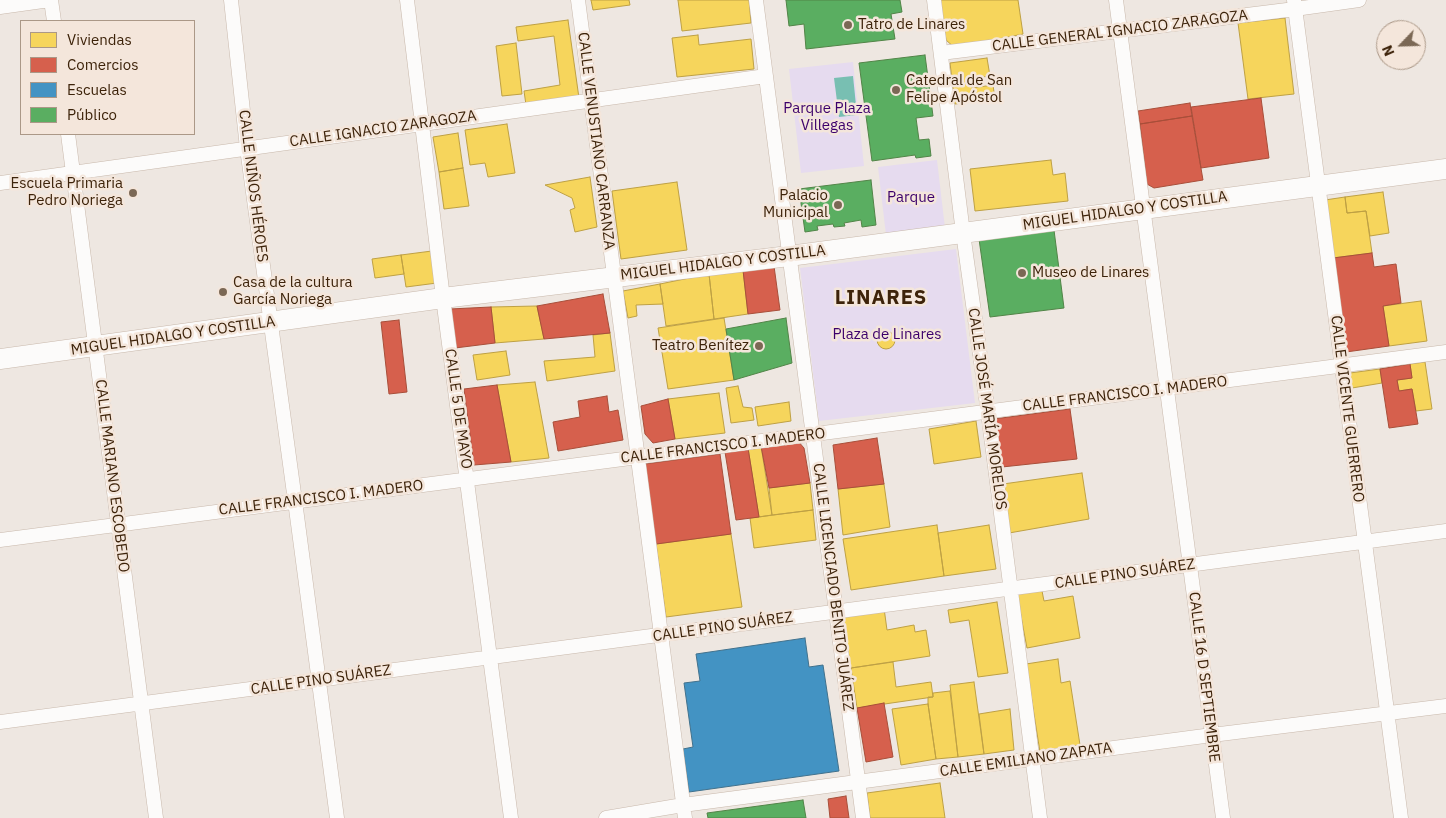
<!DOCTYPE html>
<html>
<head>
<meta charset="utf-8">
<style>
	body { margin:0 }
	#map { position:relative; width:1446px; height:818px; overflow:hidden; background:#eee7e1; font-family:"IBM Plex Sans",sans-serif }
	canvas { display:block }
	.legend { position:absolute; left:20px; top:20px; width:175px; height:115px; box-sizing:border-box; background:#f4e6db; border:1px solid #ab9887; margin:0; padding:6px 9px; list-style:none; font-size:15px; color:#3d230a }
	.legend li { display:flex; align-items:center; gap:10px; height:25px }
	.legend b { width:25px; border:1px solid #ab9887 }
	.north { position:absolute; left:1376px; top:20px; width:50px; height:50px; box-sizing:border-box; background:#f4e6db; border:1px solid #ab9887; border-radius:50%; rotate:246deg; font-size:14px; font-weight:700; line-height:20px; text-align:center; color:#3d230a }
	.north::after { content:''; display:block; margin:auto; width:18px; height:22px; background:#7b6855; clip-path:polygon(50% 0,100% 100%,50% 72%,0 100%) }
</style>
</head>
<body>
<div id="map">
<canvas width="1446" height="818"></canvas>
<ul class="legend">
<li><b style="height:14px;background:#f6d55c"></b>Viviendas</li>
<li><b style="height:14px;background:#d6604d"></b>Comercios</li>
<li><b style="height:14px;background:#4393c3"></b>Escuelas</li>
<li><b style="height:14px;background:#5aae61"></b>Público</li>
</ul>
<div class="north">N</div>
</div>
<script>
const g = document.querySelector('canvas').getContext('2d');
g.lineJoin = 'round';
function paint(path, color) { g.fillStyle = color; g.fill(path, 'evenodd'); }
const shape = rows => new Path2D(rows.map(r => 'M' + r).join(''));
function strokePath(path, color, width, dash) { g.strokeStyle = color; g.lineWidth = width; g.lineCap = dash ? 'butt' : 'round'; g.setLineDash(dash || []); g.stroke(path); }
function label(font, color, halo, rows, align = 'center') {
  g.font = font + ' "IBM Plex Sans",sans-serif'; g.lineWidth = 5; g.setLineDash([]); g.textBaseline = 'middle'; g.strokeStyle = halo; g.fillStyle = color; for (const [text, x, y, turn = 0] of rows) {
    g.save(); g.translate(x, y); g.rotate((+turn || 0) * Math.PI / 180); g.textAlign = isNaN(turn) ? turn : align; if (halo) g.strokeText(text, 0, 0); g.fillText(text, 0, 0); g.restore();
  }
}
paint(shape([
	[853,62,864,166,801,173,789,69],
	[937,160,945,228,886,235,878,167],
	[956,249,975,403,819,421,800,268]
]), '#e6dbef');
paint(shape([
	[853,76,857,115,839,117,834,78]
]), '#78bfb2');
const homes = shape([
	[591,0,629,0,630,5,593,10,591,0],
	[678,0,749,0,751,23,682,31,678,0],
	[940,0,1018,0,1023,34,955,48,946,40,940,0],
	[1285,18,1294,94,1248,99,1238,23,1285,18],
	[568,20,579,98,526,105,524,91,560,85,554,36,518,41,516,27,568,20],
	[698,35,699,45,751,39,754,69,677,77,672,38,698,35],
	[516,43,522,94,502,96,496,46,516,43],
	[987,58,990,76,970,79,972,88,993,85,995,99,955,104,950,63,987,58],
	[507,124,515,173,488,177,485,163,470,165,465,130,507,124],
	[458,133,463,168,439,172,433,137,458,133],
	[1051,160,1053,175,1065,173,1068,201,975,211,970,169,1051,160],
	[463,168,469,206,444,209,439,172,463,168],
	[590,177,597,227,575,232,570,210,575,208,572,198,545,185,590,177],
	[677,182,687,250,621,259,612,191,677,182],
	[1383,192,1389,233,1370,236,1366,211,1347,213,1345,197,1383,192],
	[1345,197,1347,213,1366,211,1372,253,1333,258,1325,200,1345,197],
	[432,251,437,283,406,287,401,255,432,251],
	[401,255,404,274,375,278,372,259,401,255],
	[743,270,748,314,714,319,709,274,743,270],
	[709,274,714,319,666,326,660,284,709,274],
	[660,284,663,304,636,305,637,316,628,318,623,291,660,284],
	[1421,301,1427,341,1389,346,1383,306,1421,301],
	[537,306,544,339,495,343,491,307,537,306],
	[724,318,734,380,668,389,658,328,724,318],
	'877 340a9 9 0 1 1 18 0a9 9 0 1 1-18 0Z',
	[610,333,615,371,547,381,544,361,595,357,593,335,610,333],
	[506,351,510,375,477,380,473,355,506,351],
	[1425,362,1432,409,1416,411,1412,389,1399,391,1397,380,1412,378,1410,364,1425,362],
	[1380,369,1382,383,1352,388,1350,373,1380,369],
	[535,382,549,458,511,462,497,385,535,382],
	[738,386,743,407,752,408,754,420,731,423,726,388,738,386],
	[719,393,725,433,675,439,668,399,719,393],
	[789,402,791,421,758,426,755,407,789,402],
	[976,421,981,457,934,464,929,429,976,421],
	[761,446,772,515,759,517,748,448,761,446],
	[1082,473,1089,519,1009,533,1003,484,1082,473],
	[810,483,813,510,772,515,769,488,810,483],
	[884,484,890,527,843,535,838,489,884,484],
	[813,510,816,540,754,548,750,518,813,510],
	[937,525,944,576,851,590,843,539,937,525],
	[989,525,996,569,944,576,938,533,989,525],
	[731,534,742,607,666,617,656,544,731,534],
	[1041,586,1044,601,1073,596,1080,638,1027,648,1016,590,1041,586],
	[997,602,1008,673,978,677,969,620,950,623,948,610,997,602],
	[884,608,887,630,914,625,915,632,926,630,930,656,851,668,842,615,884,608],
	[1058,659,1061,683,1070,681,1080,745,1040,752,1026,664,1058,659],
	[893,662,896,687,931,682,933,697,857,708,851,668,893,662],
	[974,682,984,754,958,757,950,685,974,682],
	[950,691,958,757,936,759,928,704,928,697,933,697,933,693,950,691],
	[928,704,936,759,901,765,892,709,928,704],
	[1010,709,1014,750,984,754,979,714,1010,709],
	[940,783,945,818,870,818,867,793,940,783]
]);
paint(homes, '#f6d55c');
strokePath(homes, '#bea043', 1);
const shops = shape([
	[1261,98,1269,158,1201,168,1191,107,1261,98],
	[1190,103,1192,116,1140,124,1138,111,1190,103],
	[1192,116,1203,180,1154,188,1147,184,1140,124,1192,116],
	[1372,253,1374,267,1396,264,1401,303,1383,306,1389,346,1346,352,1333,258,1372,253],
	[774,266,780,310,748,314,743,270,774,266],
	[603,294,610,333,544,339,537,306,603,294],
	[491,307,495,343,455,348,450,309,491,307],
	[399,320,407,392,389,394,381,322,399,320],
	[1410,364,1412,378,1397,380,1399,391,1412,389,1418,424,1389,428,1380,369,1410,364],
	[497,385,511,462,474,465,464,389,497,385],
	[607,396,609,412,618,410,623,440,558,451,553,422,580,417,578,401,607,396],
	[668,399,675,439,653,443,645,434,641,406,668,399],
	[1070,409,1077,459,1002,467,994,419,1070,409],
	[877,438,884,484,838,489,833,445,877,438],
	[797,440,804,448,810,483,769,488,761,446,797,440],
	[748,448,759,517,736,520,725,452,748,448],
	[720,454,731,534,656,544,645,464,720,454],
	[884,703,893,757,866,762,857,708,884,703],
	[846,796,849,818,830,818,828,799,846,796]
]);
paint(shops, '#d6604d');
strokePath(shops, '#a84e39', 1);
const schools = shape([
	[805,638,809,667,823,665,839,771,689,792,683,749,693,747,684,683,700,681,696,654,805,638]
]);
paint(schools, '#4393c3');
strokePath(schools, '#41718c', 1);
const public = shape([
	[786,0,900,0,902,12,891,14,895,39,806,49,804,24,789,26,786,0],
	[925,55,933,116,916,118,919,140,929,139,931,156,916,158,915,155,872,161,859,63,925,55],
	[871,180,876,225,862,227,861,220,844,223,845,226,834,227,833,224,817,226,818,230,805,232,799,189,871,180],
	[1054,230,1064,308,990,317,979,239,1054,230],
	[786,318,792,363,734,380,726,329,786,318],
	[803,800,806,818,708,818,707,813,803,800]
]);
paint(public, '#5aae61');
strokePath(public, '#518447', 1);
const street = shape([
	[51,0,54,21],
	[231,0,247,148,295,501,337,818],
	[407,0,443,298,511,818],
	[578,0,685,818],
	[756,0,863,818],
	[934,0,963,233,988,412,1040,818],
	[1116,0,1223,818],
	[1294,0,1401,818],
	[0,7,50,0],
	[941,53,1295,9,1359,0],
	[68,134,156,818],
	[0,183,766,76],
	[0,540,1446,352],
	[0,722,1446,531],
	[606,818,683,805,1212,735,1446,706]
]);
const secondary = shape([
	[0,359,443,298,789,256,1446,169]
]);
strokePath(street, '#c8b8ab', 15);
strokePath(secondary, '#c8b8ab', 21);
strokePath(street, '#fcfbfa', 14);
strokePath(secondary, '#fcfbfa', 20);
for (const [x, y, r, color] of [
	[848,25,5,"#7b6855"],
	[896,90,5,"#7b6855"],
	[133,193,5,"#7b6855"],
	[838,205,5,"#7b6855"],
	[1022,273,5,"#7b6855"],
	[223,292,5,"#7b6855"],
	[759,346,5,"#7b6855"]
]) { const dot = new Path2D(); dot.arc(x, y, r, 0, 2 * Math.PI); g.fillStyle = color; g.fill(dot); strokePath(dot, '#f4e6db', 2); }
label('15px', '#3d230a', '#f4e6db', [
	["Tatro de Linares",858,25],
	["Catedral de San",906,81],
	["Felipe Apóstol",906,98],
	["Escuela Primaria",123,184,"right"],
	["Pedro Noriega",123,201,"right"],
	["Palacio",828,196,"right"],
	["Municipal",828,213,"right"],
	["Museo de Linares",1032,273],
	["Casa de la cultura",233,283],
	["García Noriega",233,300],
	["Teatro Benítez",749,346,"right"]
], 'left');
label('15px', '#3d230a', '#f4e6db', [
	["CALLE GENERAL IGNACIO ZARAGOZA",1120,31,-7],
	["CALLE IGNACIO ZARAGOZA",383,129,-8],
	["CALLE VENUSTIANO CARRANZA",596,141,83],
	["CALLE NIÑOS HÉROES",253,186,83],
	["MIGUEL HIDALGO Y COSTILLA",1125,211,-8],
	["MIGUEL HIDALGO Y COSTILLA",723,263,-7],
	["MIGUEL HIDALGO Y COSTILLA",173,336,-8],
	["CALLE FRANCISCO I. MADERO",1125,394,-7],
	["CALLE 5 DE MAYO",458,409,82],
	["CALLE JOSÉ MARÍA MORELOS",987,409,82],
	["CALLE VICENTE GUERRERO",1347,409,83],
	["CALLE FRANCISCO I. MADERO",723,446,-7],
	["CALLE MARIANO ESCOBEDO",112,476,83],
	["CALLE FRANCISCO I. MADERO",321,498,-7],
	["CALLE PINO SUÁREZ",1125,574,-8],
	["CALLE LICENCIADO BENITO JUÁREZ",833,587,83],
	["CALLE PINO SUÁREZ",723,627,-8],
	["CALLE 16 D SEPTIEMBRE",1204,677,83],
	["CALLE PINO SUÁREZ",321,680,-8],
	["CALLE EMILIANO ZAPATA",1026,760,-8]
]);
label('15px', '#3c006b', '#f4e6db', [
	["Parque Plaza",827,109],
	["Villegas",827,126],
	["Parque",911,198],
	["Plaza de Linares",887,335]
]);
g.letterSpacing = '1px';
label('bold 20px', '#3d230a', '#f4e6db', [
	["LINARES",881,298]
]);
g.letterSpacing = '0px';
</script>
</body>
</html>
